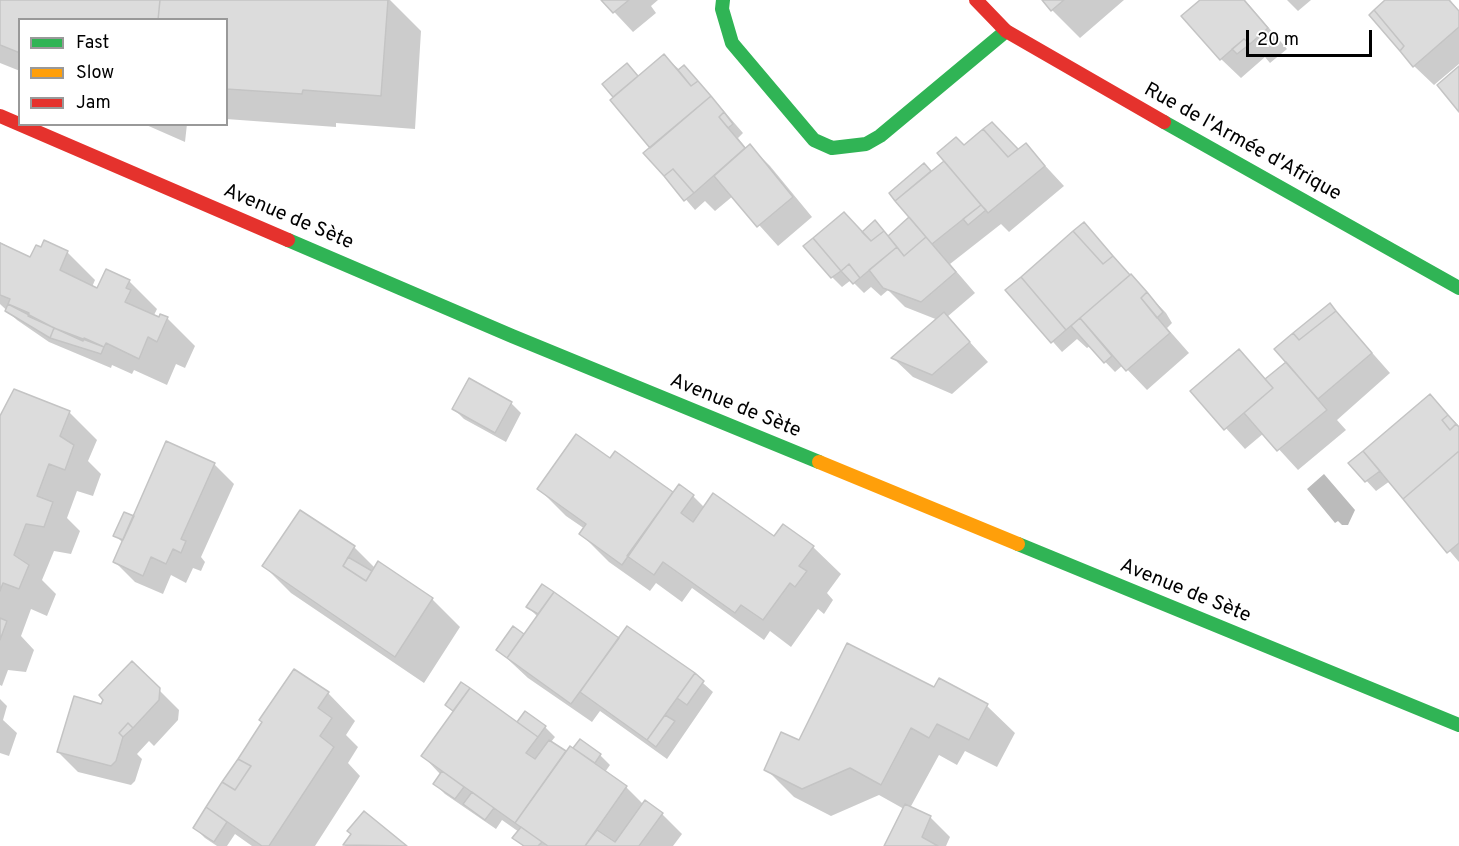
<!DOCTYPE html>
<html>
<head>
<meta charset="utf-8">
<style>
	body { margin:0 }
	#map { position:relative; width:1459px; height:846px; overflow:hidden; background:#fff; font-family:Overpass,sans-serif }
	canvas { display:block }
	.legend { position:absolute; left:18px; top:18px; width:210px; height:108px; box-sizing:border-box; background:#fff; border:2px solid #999; margin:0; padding:8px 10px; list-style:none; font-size:18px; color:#000 }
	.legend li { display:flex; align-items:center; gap:12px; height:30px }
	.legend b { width:30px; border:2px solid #999 }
	.scale { position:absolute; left:1246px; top:30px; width:126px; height:27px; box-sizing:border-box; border:3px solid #000; border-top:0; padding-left:8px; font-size:18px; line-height:21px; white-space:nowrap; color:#000; -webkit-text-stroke:4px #fff; paint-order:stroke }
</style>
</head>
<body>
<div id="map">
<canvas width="1459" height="846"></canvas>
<ul class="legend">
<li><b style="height:8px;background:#30b455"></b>Fast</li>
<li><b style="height:8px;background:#ff9f0a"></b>Slow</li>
<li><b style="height:8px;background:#e5322d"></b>Jam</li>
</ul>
<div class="scale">20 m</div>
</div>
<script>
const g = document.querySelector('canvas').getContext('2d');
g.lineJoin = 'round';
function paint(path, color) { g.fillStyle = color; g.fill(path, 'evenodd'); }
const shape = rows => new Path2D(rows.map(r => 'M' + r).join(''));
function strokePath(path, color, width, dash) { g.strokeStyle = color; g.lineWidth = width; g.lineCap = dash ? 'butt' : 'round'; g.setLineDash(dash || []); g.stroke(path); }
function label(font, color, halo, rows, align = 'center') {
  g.font = font + ' Overpass,sans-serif'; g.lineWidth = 5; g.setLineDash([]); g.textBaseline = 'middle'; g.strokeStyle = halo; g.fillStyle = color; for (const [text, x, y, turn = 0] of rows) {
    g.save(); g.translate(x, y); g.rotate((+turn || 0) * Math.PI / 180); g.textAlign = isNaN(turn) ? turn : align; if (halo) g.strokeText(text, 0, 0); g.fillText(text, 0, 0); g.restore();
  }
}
paint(shape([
	[1324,474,1355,510,1348,525,1342,525,1338,521,1335,523,1307,489]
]), '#bbb');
paint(shape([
	[0,0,390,0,421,31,415,129,336,123,336,127,226,119,226,20,20,20,20,71,0,63],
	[603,0,658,0,651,6,656,13,633,32],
	[1042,0,1124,0,1080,38],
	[1202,0,1245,0,1287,49,1270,63,1265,57,1241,78,1221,59],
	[1287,0,1311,0,1298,11],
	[1388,0,1450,0,1459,11,1459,64,1434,85,1414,66],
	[664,56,717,103,743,133,738,138,747,149,750,146,770,166,812,217,778,246,733,196,715,211,705,201,695,210,665,175,652,148,604,84,627,65,639,77],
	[144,124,187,124,185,142],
	[992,124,1018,151,1026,145,1064,186,1009,232,1001,224,950,264,975,293,947,317,988,362,952,394,913,377,893,358,938,320,905,307,888,290,881,296,871,287,864,293,851,280,842,287,832,277,863,233,889,237,916,222,891,194,924,165,932,173],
	[0,242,31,259,67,252,95,280,92,287,98,290,129,281,157,309,154,315,157,318,167,318,195,346,185,368,176,364,167,385,134,370,132,374,112,365,111,368,49,342,17,320,0,304],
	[1123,268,1166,313,1172,323,1167,328,1189,353,1147,390,1123,365,1115,372,1090,346,1087,348,1077,339,1062,352,1007,290],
	[1330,305,1390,373,1337,420,1346,430,1298,470,1264,433,1245,449,1192,391,1239,351,1266,380,1288,362],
	[469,380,511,403,521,413,506,442,464,419,454,409],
	[1430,396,1459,426,1459,562,1390,481,1376,491,1350,463],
	[69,412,97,440,88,461,101,474,93,496,77,491,67,518,80,531,71,554,54,551,42,580,56,594,47,616,31,609,21,636,34,650,26,672,8,670,2,686,0,685,0,424],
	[615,453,673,494,693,496,705,508,775,538,813,547,841,574,827,593,833,600,824,614,818,609,791,647,770,631,764,640,692,588,682,602,656,583,650,591,609,562,581,534,585,529,566,516,538,488,610,460],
	[214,464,234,484,201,557,205,562,201,571,193,568,186,583,171,575,163,594,135,582,115,562,123,543,115,535,134,518],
	[354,547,375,568,378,563,432,599,460,627,424,683,291,593,264,566],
	[543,586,620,640,694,675,713,692,667,759,600,711,592,722,528,678,498,650,514,629,524,637,538,617,528,607],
	[132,663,179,710,178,720,154,746,149,741,137,754,142,759,135,781,131,785,78,772,58,752,102,706],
	[940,680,987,706,1015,733,997,767,965,751,957,765,939,755,910,808,930,817,950,837,946,846,886,846,904,809,879,795,831,816,794,797,766,769,800,742,935,689],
	[461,684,517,724,545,727,555,737,551,742,566,753,600,755,610,765,605,772,626,787,644,805,662,814,682,834,673,846,523,846,514,838,519,832,502,820,496,829,445,794,435,784,441,775,423,756,454,713,447,705],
	[328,693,355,721,346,735,358,747,348,763,360,776,315,846,252,846,235,834,227,846,217,846,205,838,195,828,238,761],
	[0,699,7,706,3,720,17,733,9,756,0,753],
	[364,813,404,846,345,846]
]), '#0003');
const building = shape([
	[0,0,160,0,158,20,20,20,20,53,0,45,0,0],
	[160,0,388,0,381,96,303,90,302,94,226,89,226,20,158,20,160,0],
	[601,0,629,0,613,13,601,0],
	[1042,0,1064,0,1051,11,1042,0],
	[1200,0,1244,0,1268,28,1250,44,1244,39,1220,60,1181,16,1200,0],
	[1385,0,1449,0,1459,11,1459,27,1413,67,1400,51,1404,46,1374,10,1385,0],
	[1374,10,1404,46,1400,51,1369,15,1374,10],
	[1244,39,1250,44,1237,54,1232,49,1244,39],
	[664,54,691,86,698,81,711,96,650,148,610,100,664,54],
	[627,63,638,76,613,97,602,84,627,63],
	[684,65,698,81,691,86,678,70,684,65],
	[1459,66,1459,112,1437,85,1459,66],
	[711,96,724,112,719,117,745,148,694,193,673,169,664,176,643,153,711,96],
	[724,112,733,124,728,128,719,117,724,112],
	[992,122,1018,149,1008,157,983,129,992,122],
	[983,129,1008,157,1026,143,1045,166,988,213,937,153,956,137,964,145,983,129],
	[750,144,793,197,757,227,714,176,750,144],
	[944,161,981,205,932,244,895,201,944,161],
	[924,163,931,171,895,201,889,193,924,163],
	[673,169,694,193,684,201,664,176,673,169],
	[981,205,986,210,968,225,963,219,981,205],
	[844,212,871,241,884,231,897,247,860,278,849,264,841,271,813,238,844,212],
	[909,217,926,237,904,256,888,236,909,217],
	[875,220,884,231,871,241,862,232,875,220],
	[1084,222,1113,256,1103,264,1073,231,1084,222],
	[1073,231,1103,264,1113,256,1130,275,1066,330,1021,277,1073,231],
	[926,237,956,272,921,302,883,288,869,270,897,247,904,256,926,237],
	[813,238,841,271,831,278,803,246,813,238],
	[44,240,68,251,60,270,97,288,106,269,130,280,126,288,131,290,125,302,159,317,160,314,168,317,157,342,148,337,139,359,106,343,104,347,84,338,83,341,28,316,29,313,8,304,10,299,0,295,0,243,30,257,36,245,41,247,44,240],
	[849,264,860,278,853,284,841,271,849,264],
	[1131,274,1147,292,1141,298,1170,333,1126,371,1080,318,1131,274],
	[1021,277,1066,330,1051,343,1005,290,1021,277],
	[1147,292,1163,312,1157,318,1141,298,1147,292],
	[1330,303,1336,311,1299,340,1293,333,1330,303],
	[8,304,54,328,50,338,5,311,8,304],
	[1336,311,1372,353,1318,399,1274,349,1293,333,1299,340,1336,311],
	[944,312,970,342,932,375,891,358,944,312],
	[1080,318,1112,356,1104,363,1071,326,1080,318],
	[54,328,104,347,101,354,50,338,54,328],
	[1239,349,1273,388,1224,430,1190,391,1239,349],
	[1286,362,1327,410,1277,451,1244,413,1273,388,1265,379,1286,362],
	[469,378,512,402,495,433,452,409,469,378],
	[14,389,70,411,60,436,74,445,65,470,49,464,37,496,53,502,44,527,26,524,14,555,29,565,19,589,3,583,0,591,0,416,14,389],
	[1430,394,1448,415,1442,420,1450,430,1456,424,1459,427,1459,451,1403,499,1363,451,1430,394],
	[1448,415,1456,424,1450,430,1442,420,1448,415],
	[576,434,610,458,615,451,673,492,622,565,579,534,586,524,537,489,576,434],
	[166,441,215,463,181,539,186,541,181,553,173,549,166,564,151,557,143,576,113,562,166,441],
	[1363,451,1380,471,1365,482,1348,463,1363,451],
	[1459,451,1459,543,1447,553,1403,499,1459,451],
	[679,484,694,495,681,513,693,522,713,493,774,536,783,524,814,546,799,566,807,571,795,587,790,583,763,620,741,605,735,613,663,562,654,575,627,556,679,484],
	[300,510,355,546,343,566,366,581,378,561,433,598,395,657,262,566,300,510],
	[124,512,134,516,123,540,113,536,124,512],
	[348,557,372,571,366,581,343,566,348,557],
	[542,584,554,592,538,614,526,607,542,584],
	[554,592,619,638,571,704,507,658,554,592],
	[0,618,7,621,0,640,0,618],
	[513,626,524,634,507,658,496,650,513,626],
	[627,626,695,673,647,740,580,692,627,626],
	[847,643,934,687,939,678,988,704,969,740,937,724,929,738,911,728,881,785,850,768,802,789,764,770,781,732,799,740,847,643],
	[132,661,160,688,159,700,133,728,128,723,119,733,123,737,116,761,111,766,57,752,74,696,101,704,103,700,99,695,132,661],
	[294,669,329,692,318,708,332,718,320,736,334,747,269,846,262,846,206,807,222,782,235,790,251,766,238,759,262,722,259,720,294,669],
	[695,673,704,681,687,705,677,698,695,673],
	[461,682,470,688,453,711,445,705,461,682],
	[470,688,538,737,526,753,535,759,549,740,566,751,515,823,421,756,470,688],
	[525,711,546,726,538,737,517,722,525,711],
	[665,715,675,721,656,747,647,740,665,715],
	[128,723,133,728,123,737,119,733,128,723],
	[580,739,601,754,595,763,573,748,580,739],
	[570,746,627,786,585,846,548,846,515,823,570,746],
	[238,759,251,766,235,790,222,782,238,759],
	[442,771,464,787,455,799,433,784,442,771],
	[472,792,494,808,485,820,463,804,472,792],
	[645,800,663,813,639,846,585,846,597,830,615,842,645,800],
	[905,804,931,816,922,837,938,846,884,846,905,804],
	[206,807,227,822,214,842,193,828,206,807],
	[364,811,407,846,343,845,351,834,347,831,364,811],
	[521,827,542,842,538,846,524,846,512,838,521,827]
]);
paint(building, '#dcdcdc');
strokePath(building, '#c4c4c4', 1.5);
strokePath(shape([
	[723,0,722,9,732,43,814,140,832,148,866,144,880,136,1006,31],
	[1164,122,1459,288],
	[288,240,512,336,819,462],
	[1018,544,1459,725]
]), '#30b455', 14);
strokePath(shape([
	[819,462,1018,544]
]), '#ff9f0a', 14);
strokePath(shape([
	[976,0,1006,31,1164,122],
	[0,116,288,240]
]), '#e5322d', 14);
label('20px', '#000', '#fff', [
	["Rue de l'Armée d'Afrique",1242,143,29],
	["Avenue de Sète",288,218,23],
	["Avenue de Sète",735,407,22],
	["Avenue de Sète",1185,592,22]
]);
</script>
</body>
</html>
